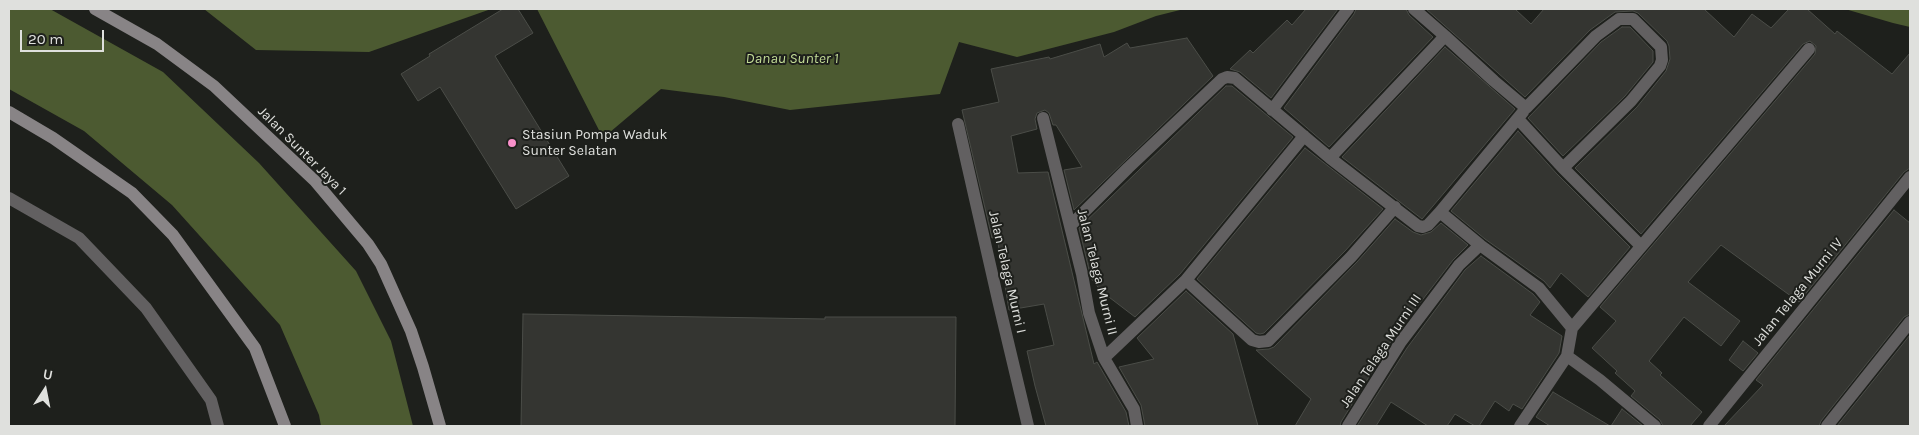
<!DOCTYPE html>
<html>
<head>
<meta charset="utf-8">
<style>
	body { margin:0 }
	#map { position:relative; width:1919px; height:435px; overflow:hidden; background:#1e201c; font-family:Karla,sans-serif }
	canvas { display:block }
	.frame { position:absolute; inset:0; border:10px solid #dfe0dd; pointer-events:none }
	.north { position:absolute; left:20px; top:365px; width:50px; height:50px; -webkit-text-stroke:4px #1e201c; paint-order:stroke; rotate:11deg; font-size:14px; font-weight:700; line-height:20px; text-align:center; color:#dfe0dd }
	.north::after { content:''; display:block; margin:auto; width:18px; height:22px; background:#dfe0dd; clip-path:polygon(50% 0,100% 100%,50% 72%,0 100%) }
	.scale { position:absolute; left:20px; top:30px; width:84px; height:22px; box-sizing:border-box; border:2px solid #dfe0dd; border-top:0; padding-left:6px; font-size:15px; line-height:18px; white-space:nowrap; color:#dfe0dd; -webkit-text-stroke:4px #1e201c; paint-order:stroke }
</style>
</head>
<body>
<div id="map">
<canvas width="1919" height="435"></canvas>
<div class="frame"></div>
<div class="north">U</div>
<div class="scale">20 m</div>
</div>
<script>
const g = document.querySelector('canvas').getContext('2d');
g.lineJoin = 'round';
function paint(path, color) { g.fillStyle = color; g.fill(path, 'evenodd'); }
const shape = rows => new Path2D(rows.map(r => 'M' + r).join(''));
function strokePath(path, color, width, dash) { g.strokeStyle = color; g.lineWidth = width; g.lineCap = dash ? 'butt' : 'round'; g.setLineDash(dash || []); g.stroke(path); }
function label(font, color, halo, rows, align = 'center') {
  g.font = font + ' Karla,sans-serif'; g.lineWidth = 4; g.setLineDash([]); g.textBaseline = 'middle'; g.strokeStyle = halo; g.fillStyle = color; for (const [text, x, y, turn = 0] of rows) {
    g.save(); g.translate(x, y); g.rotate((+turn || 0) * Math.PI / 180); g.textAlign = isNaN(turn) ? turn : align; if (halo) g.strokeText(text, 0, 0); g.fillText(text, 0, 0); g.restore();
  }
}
paint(shape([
	[9,9,50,9,163,72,259,163,356,271,391,341,413,426,321,426,319,415,280,325,172,205,84,131,9,89],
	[204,9,491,9,369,52,256,50],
	[537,9,1184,9,1156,16,1114,32,1017,57,959,42,940,94,790,110,724,97,661,89,603,138],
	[1845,9,1910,9,1910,27,1893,23]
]), '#4c5a31');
const building = shape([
	[503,9,518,9,533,33,495,56,569,176,516,209,440,87,418,101,401,74,430,56,429,54,503,9],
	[1306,9,1338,9,1271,98,1240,72,1230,69,1250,50,1253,53,1287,20,1292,25,1306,9],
	[1356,9,1406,9,1409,15,1433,37,1329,147,1284,108,1354,14,1356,9],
	[1426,9,1515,9,1531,24,1544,9,1704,9,1734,37,1752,14,1771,28,1789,9,1807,9,1835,34,1837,31,1892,74,1910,53,1910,168,1904,172,1799,302,1721,245,1688,282,1740,321,1721,346,1684,317,1649,361,1662,373,1660,375,1702,412,1690,426,1663,426,1660,420,1631,396,1635,391,1615,373,1617,371,1592,348,1616,321,1600,307,1815,54,1816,46,1810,41,1803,44,1641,234,1575,168,1637,107,1666,71,1670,59,1669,46,1667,41,1638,13,1633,11,1615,12,1590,30,1525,97,1426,9],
	[1622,27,1630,27,1653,51,1653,62,1625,96,1563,156,1528,118,1601,42,1622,27],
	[1187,38,1213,76,1074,210,1064,170,1082,167,1056,125,1053,125,1049,113,1045,110,1037,113,1035,119,1037,129,1011,136,1018,173,1048,172,1094,364,1097,362,1126,412,1129,426,1046,426,1035,386,1027,351,1054,345,1044,304,1009,310,997,237,992,238,962,110,999,102,991,69,1049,57,1050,59,1100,44,1104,57,1127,43,1130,48,1187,38],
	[1445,47,1515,109,1422,219,1342,157,1445,47],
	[1226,86,1232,86,1293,137,1180,274,1135,317,1101,291,1091,278,1079,228,1226,86],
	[1518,131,1557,174,1630,247,1588,297,1561,273,1550,288,1544,281,1485,239,1451,211,1518,131],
	[1305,148,1383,209,1345,251,1264,333,1260,334,1256,333,1197,279,1305,148],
	[1894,210,1910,223,1910,314,1904,317,1821,421,1819,426,1724,426,1763,385,1756,380,1894,210],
	[1395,219,1413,232,1421,235,1431,232,1441,223,1468,245,1453,260,1393,338,1341,422,1340,426,1295,426,1311,399,1256,350,1269,349,1274,347,1357,262,1395,219],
	[1481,256,1533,294,1540,302,1530,315,1562,336,1559,353,1522,409,1513,404,1509,411,1495,401,1479,426,1475,426,1455,414,1447,426,1428,426,1391,402,1376,426,1357,426,1407,348,1465,270,1481,256],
	[1186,291,1233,334,1258,426,1145,426,1141,405,1119,367,1154,359,1137,338,1186,291],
	[523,314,825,319,825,317,956,317,955,426,521,426,523,314],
	[1910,335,1910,426,1837,426,1910,335],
	[1743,341,1758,353,1743,371,1729,360,1743,341],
	[1553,392,1610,426,1550,426,1536,417,1553,392],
	[1622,409,1643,426,1611,426,1622,409]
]);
paint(building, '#343531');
strokePath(building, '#4b4d48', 1);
strokePath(shape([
	[1414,9,1445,36],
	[1272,110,1348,9],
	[1043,118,1082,274,1089,313,1104,358,1134,409,1137,426],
	[958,124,998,300,1028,426],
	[1330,158,1445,36,1494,81,1526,108,1596,36,1619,19,1633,19,1661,47,1662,60,1660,66,1631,101,1563,168,1518,119],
	[1563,168,1641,246],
	[9,198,79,238,146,308,211,400,218,426],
	[1440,212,1523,112],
	[1070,226,1128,168,1222,79,1227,77,1235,78,1330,158,1418,226,1423,227,1428,225,1440,212,1480,245],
	[1186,280,1252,340,1259,342,1268,341,1351,257,1395,207],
	[1572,328,1809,49],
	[1104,358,1186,280,1304,136],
	[1348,426,1400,343,1459,265,1480,245,1539,288,1572,328,1567,356,1600,380,1655,426],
	[1520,426,1567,356],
	[1709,426,1910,177],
	[1827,426,1910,322]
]), '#626061', 12);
strokePath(shape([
	[95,9,157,44,214,86,315,181,368,244,381,264,411,331,423,367,440,426],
	[9,112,53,138,132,193,173,235,255,348,285,426]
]), '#888486', 12);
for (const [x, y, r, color] of [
	[512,143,5,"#f990ca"]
]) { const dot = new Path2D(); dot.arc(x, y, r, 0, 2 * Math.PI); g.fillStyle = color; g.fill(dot); strokePath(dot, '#1e201c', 2); }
label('14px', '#dfe0dd', '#1e201c', [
	["Stasiun Pompa Waduk",522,135],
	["Sunter Selatan",522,151]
], 'left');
label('14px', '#dfe0dd', '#1e201c', [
	["Jalan Sunter Jaya 1",302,151,45],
	["Jalan Telaga Murni I",1007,272,77],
	["Jalan Telaga Murni II",1097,272,76],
	["Jalan Telaga Murni IV",1798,292,-51],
	["Jalan Telaga Murni III",1381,351,-56]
]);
label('italic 15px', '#c2db96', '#1e201c', [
	["Danau Sunter 1",792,59]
]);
</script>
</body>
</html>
